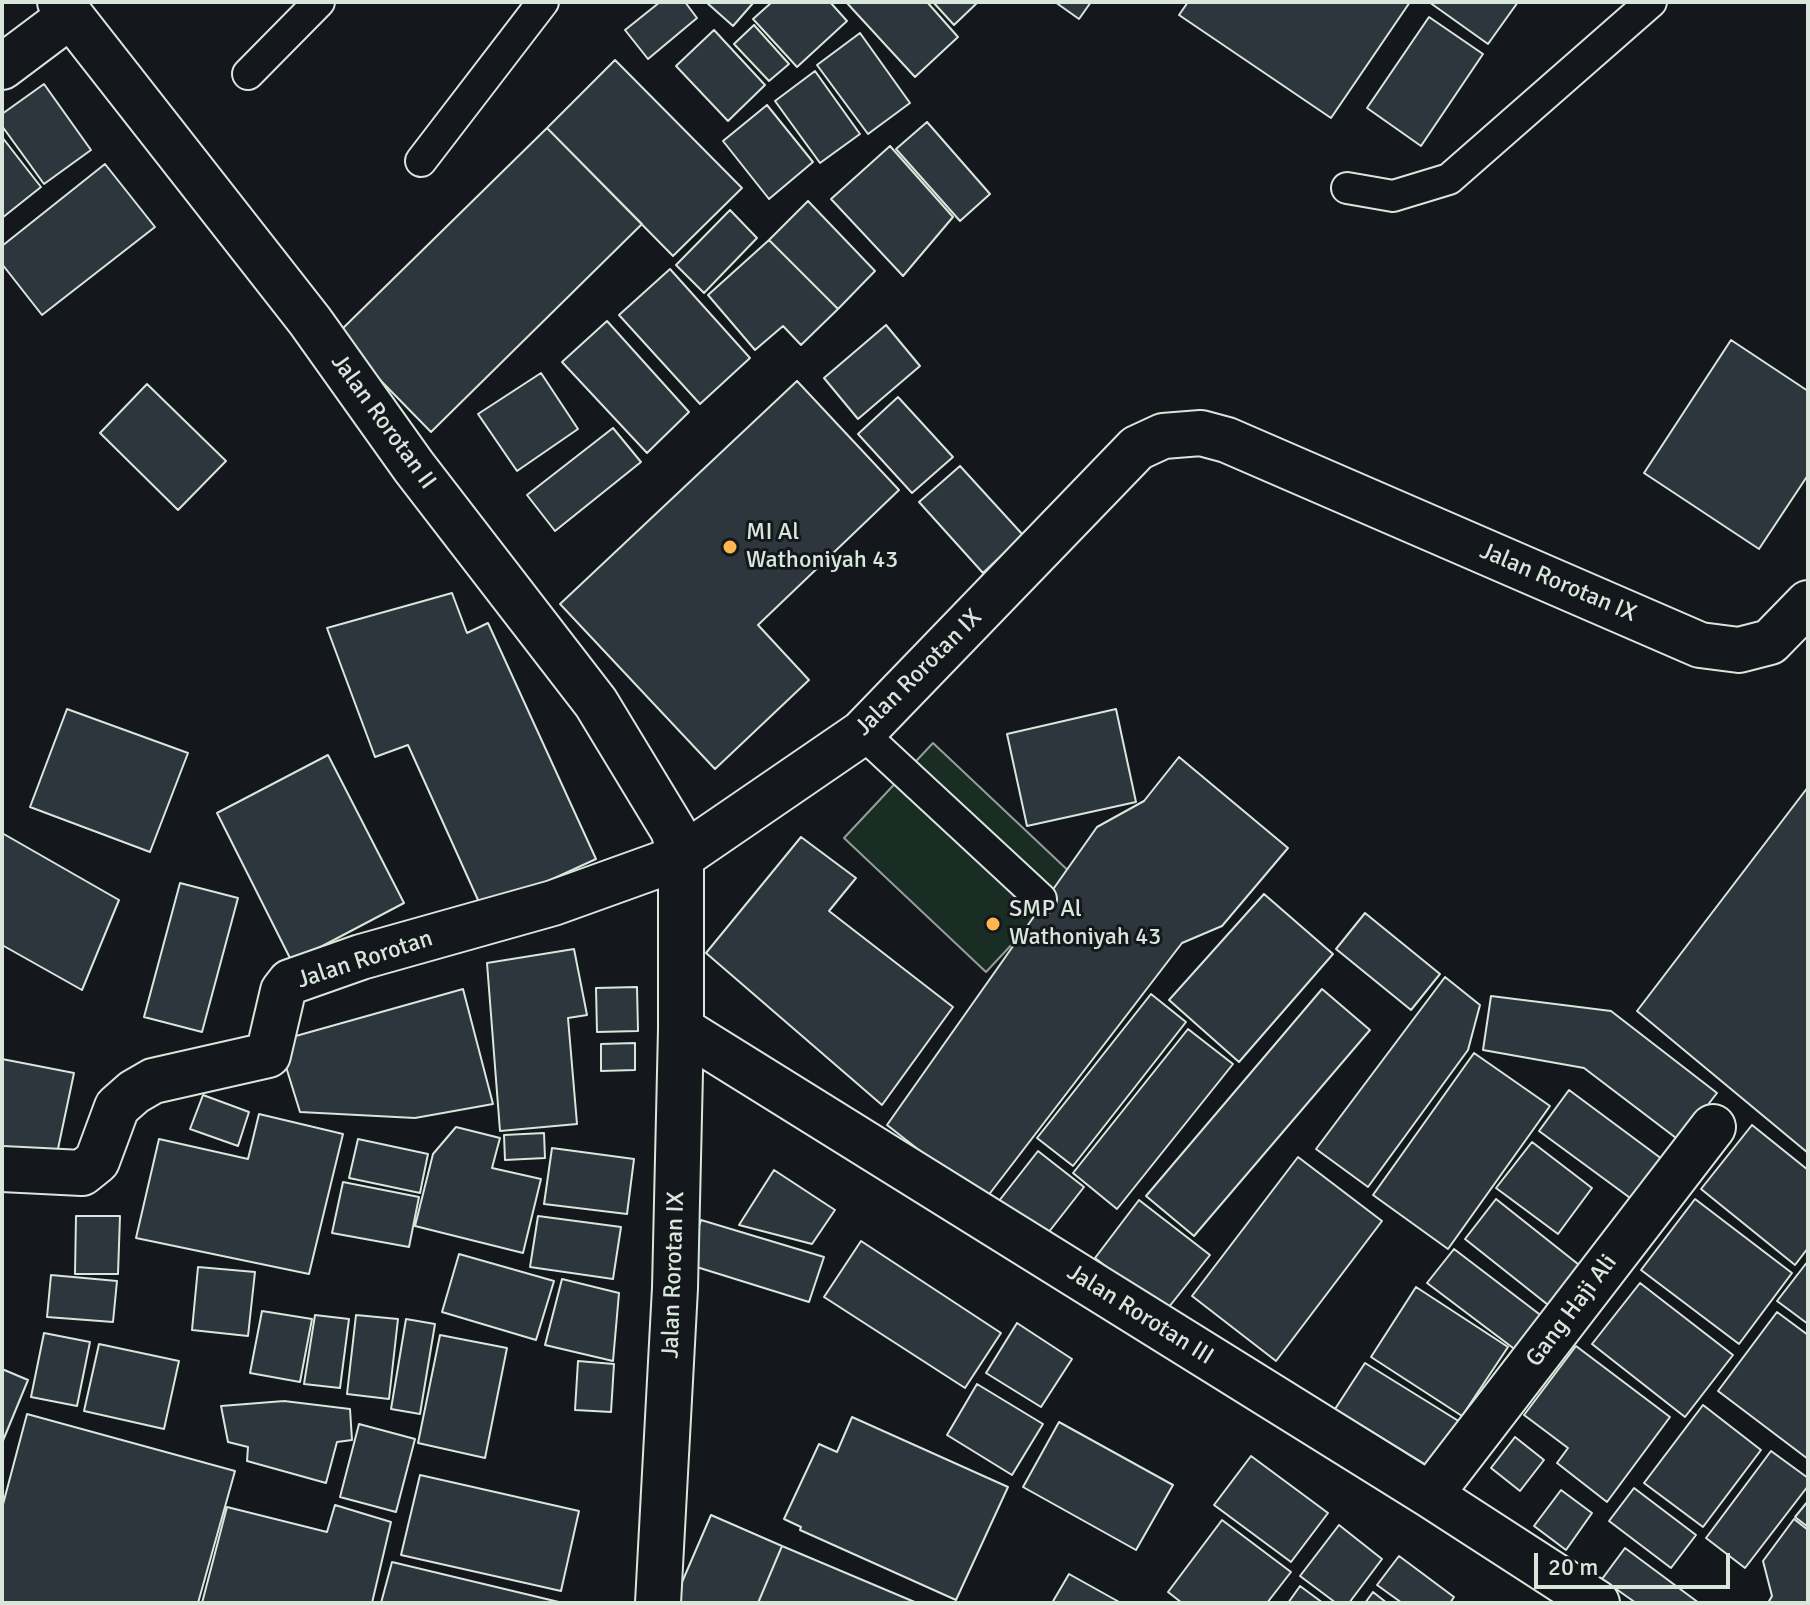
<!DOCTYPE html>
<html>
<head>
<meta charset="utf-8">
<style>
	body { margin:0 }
	#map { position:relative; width:1810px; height:1605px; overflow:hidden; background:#14181c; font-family:Signika,sans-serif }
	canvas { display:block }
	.frame { position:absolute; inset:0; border:4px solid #d8e6dc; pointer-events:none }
	.scale { position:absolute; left:1534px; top:1553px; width:196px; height:36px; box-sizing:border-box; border:4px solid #d8e6dc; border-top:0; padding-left:10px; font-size:24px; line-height:28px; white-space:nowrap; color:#d8e6dc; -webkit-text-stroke:6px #14181c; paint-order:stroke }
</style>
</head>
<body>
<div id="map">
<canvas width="1810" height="1605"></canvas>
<div class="frame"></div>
<div class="scale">20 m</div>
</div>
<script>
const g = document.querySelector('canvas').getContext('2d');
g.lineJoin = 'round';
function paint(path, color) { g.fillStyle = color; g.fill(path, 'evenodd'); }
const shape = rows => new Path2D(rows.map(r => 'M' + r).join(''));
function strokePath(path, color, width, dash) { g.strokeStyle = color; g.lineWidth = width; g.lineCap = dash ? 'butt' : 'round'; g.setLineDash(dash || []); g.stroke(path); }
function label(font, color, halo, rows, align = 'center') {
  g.font = font + ' Signika,sans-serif'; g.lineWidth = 6; g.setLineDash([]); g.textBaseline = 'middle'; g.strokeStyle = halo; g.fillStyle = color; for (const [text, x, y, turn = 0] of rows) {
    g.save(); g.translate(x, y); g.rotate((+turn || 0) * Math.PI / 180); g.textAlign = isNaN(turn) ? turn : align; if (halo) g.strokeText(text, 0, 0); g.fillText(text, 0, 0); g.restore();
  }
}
const green = shape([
	[933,743,1075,877,986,972,844,838,933,743]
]);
paint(green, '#1a2d24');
strokePath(green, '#939e99', 2);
const building = shape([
	[660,2,685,2,697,18,648,59,625,30,660,2],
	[706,2,754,2,733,26,706,2],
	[772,2,830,2,847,21,797,67,753,19,772,2],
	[846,2,927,2,958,37,915,77,846,2],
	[933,2,978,2,954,25,933,2],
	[1055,2,1091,2,1079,19,1055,2],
	[1188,2,1410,2,1331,118,1179,15,1188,2],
	[1429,2,1518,2,1488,44,1429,2],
	[1429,17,1483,54,1421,146,1367,108,1429,17],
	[754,25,789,64,769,81,734,44,754,25],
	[714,30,765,85,728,121,676,66,714,30],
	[860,33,910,103,868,134,817,65,860,33],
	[615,60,742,188,673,256,547,128,615,60],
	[815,71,860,134,820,163,775,101,815,71],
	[44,84,91,150,44,184,2,126,2,114,44,84],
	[767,105,813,162,769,199,723,141,767,105],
	[927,122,990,194,960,221,896,149,927,122],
	[547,128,642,224,431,432,336,335,547,128],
	[2,137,41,187,2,218,2,137],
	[890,146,953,217,903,276,831,199,890,146],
	[105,164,155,227,42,315,2,264,2,246,105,164],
	[808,201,875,271,838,309,769,240,808,201],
	[730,210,757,238,704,293,676,265,730,210],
	[769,240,838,309,801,345,783,326,755,350,708,295,769,240],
	[670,269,750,358,700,404,619,315,670,269],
	[607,321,689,412,647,453,562,362,607,321],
	[886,325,920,366,858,419,824,378,886,325],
	[1731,340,1808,391,1808,475,1759,549,1644,473,1731,340],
	[541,373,578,429,517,471,478,414,541,373],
	[797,381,899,490,758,625,809,680,715,769,560,604,797,381],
	[147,384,226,461,178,510,100,433,147,384],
	[898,397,953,457,912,493,858,434,898,397],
	[613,428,641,462,555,531,527,495,613,428],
	[960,466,1023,535,983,573,919,502,960,466],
	[452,593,467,633,488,623,596,859,483,911,408,745,375,757,327,628,452,593],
	[67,709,188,753,150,852,30,807,67,709],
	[1116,709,1136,802,1027,826,1007,734,1116,709],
	[328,755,404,903,292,962,217,813,328,755],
	[1179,757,1288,848,1222,926,1182,943,984,1201,887,1125,1097,827,1144,801,1179,757],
	[1808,787,1808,1153,1637,1011,1808,787],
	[2,833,119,900,82,990,2,945,2,833],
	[801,837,856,878,829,911,953,1007,882,1105,706,953,801,837],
	[180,883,238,898,202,1032,144,1017,180,883],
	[1264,894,1333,954,1239,1062,1169,1000,1264,894],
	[1365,913,1440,974,1411,1010,1336,949,1365,913],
	[574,949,587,1015,568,1018,577,1124,500,1131,487,963,574,949],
	[1445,977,1480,1005,1468,1050,1368,1187,1316,1149,1445,977],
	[637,987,638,1031,597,1032,596,988,637,987],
	[463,989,493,1104,415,1118,300,1112,278,1041,463,989],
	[1322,989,1370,1030,1194,1236,1146,1196,1322,989],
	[1151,994,1186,1022,1073,1166,1037,1138,1151,994],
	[1491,996,1611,1011,1717,1093,1680,1141,1584,1068,1483,1050,1491,996],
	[1188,1029,1233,1064,1117,1209,1073,1173,1188,1029],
	[635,1043,635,1070,601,1071,601,1044,635,1043],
	[1474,1053,1550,1106,1448,1249,1373,1195,1474,1053],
	[2,1059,74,1073,55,1163,2,1153,2,1059],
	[1569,1090,1666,1162,1637,1203,1539,1131,1569,1090],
	[203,1095,249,1112,238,1146,190,1129,203,1095],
	[259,1114,343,1134,309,1274,136,1238,159,1139,248,1159,259,1114],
	[1752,1125,1808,1170,1808,1248,1795,1265,1701,1189,1752,1125],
	[456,1127,500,1138,492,1168,541,1179,523,1253,415,1226,433,1154,456,1127],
	[544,1133,545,1158,505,1160,504,1135,544,1133],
	[358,1139,428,1154,420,1193,349,1178,358,1139],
	[1532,1142,1592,1188,1558,1234,1496,1188,1532,1142],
	[552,1148,634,1159,627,1214,544,1204,552,1148],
	[1038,1151,1084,1187,1041,1242,995,1206,1038,1151],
	[1298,1157,1382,1221,1276,1361,1192,1296,1298,1157],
	[774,1170,835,1210,812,1244,739,1225,774,1170],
	[343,1182,419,1197,409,1247,332,1233,343,1182],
	[1496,1199,1588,1272,1557,1312,1465,1239,1496,1199],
	[1695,1199,1792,1273,1739,1344,1641,1270,1695,1199],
	[1139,1200,1210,1255,1165,1312,1095,1258,1139,1200],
	[76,1216,120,1216,118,1274,75,1274,76,1216],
	[538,1216,621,1227,613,1279,530,1267,538,1216],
	[701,1220,824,1257,809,1302,687,1264,701,1220],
	[861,1241,1001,1333,965,1388,824,1297,861,1241],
	[1454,1249,1547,1320,1521,1354,1427,1283,1454,1249],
	[459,1254,554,1281,536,1340,442,1312,459,1254],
	[1808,1261,1808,1324,1777,1301,1808,1261],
	[198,1267,255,1272,248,1336,192,1330,198,1267],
	[51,1275,117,1281,113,1322,47,1317,51,1275],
	[562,1279,619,1293,613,1361,545,1345,562,1279],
	[1640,1283,1733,1355,1685,1417,1592,1344,1640,1283],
	[1416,1287,1508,1347,1462,1416,1371,1357,1416,1287],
	[262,1311,312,1319,300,1382,250,1373,262,1311],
	[1777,1312,1808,1335,1808,1459,1718,1391,1777,1312],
	[315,1315,349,1319,340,1388,304,1384,315,1315],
	[356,1315,398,1319,389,1399,347,1394,356,1315],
	[406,1319,435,1324,420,1414,391,1409,406,1319],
	[1017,1323,1072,1359,1041,1407,986,1373,1017,1323],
	[44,1333,90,1342,77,1406,31,1397,44,1333],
	[440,1335,507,1348,485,1458,418,1443,440,1335],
	[99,1344,179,1361,164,1429,84,1411,99,1344],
	[1576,1346,1670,1417,1607,1502,1557,1463,1568,1448,1524,1415,1576,1346],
	[578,1361,614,1364,611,1412,575,1410,578,1361],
	[1365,1363,1465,1425,1436,1471,1335,1409,1365,1363],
	[2,1369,28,1380,2,1443,2,1369],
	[977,1384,1043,1424,1012,1475,947,1435,977,1384],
	[284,1401,350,1409,352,1440,337,1442,326,1483,247,1461,248,1447,228,1442,221,1406,284,1401],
	[1703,1405,1761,1450,1703,1527,1644,1483,1703,1405],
	[27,1414,235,1471,198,1603,2,1603,2,1508,27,1414],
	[852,1417,1008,1487,956,1600,800,1530,801,1527,784,1519,819,1444,837,1452,852,1417],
	[1059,1422,1173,1485,1136,1550,1023,1487,1059,1422],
	[359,1424,415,1439,396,1512,340,1497,359,1424],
	[1515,1437,1544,1460,1520,1491,1491,1468,1515,1437],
	[1771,1451,1808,1478,1808,1486,1745,1568,1706,1538,1771,1451],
	[1251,1456,1328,1513,1291,1562,1214,1505,1251,1456],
	[420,1475,579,1511,561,1591,401,1555,420,1475],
	[1634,1488,1696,1535,1671,1568,1609,1521,1634,1488],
	[1561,1490,1592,1513,1566,1550,1534,1526,1561,1490],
	[1808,1501,1808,1527,1795,1517,1808,1501],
	[335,1505,391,1522,372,1603,202,1603,227,1507,327,1532,335,1505],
	[711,1515,782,1546,758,1603,673,1603,711,1515],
	[1794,1519,1808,1530,1808,1603,1768,1603,1772,1596,1763,1561,1794,1519],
	[1222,1520,1291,1572,1267,1603,1182,1603,1168,1592,1222,1520],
	[1339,1525,1382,1559,1349,1603,1336,1603,1300,1576,1339,1525],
	[782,1546,917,1603,758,1603,782,1546],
	[1625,1548,1699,1603,1636,1603,1602,1579,1625,1548],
	[1399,1556,1454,1597,1450,1603,1402,1603,1377,1585,1399,1556],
	[392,1562,563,1603,381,1603,392,1562],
	[1069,1574,1121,1603,1052,1603,1069,1574],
	[1300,1586,1323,1603,1288,1603,1300,1586],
	[1373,1592,1387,1603,1365,1603,1373,1592]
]);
paint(building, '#2c363c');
strokePath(building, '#d8e6dc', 2);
const service = shape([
	[248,74,319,2],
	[421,161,543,2],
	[1347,188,1393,196,1449,179,1651,2],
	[862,733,1041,899]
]);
const minor = shape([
	[2,67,70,16],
	[681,1029,1430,1495,1597,1603],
	[2,1169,82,1173,97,1161,117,1107,134,1092,153,1081,268,1055,283,991,290,982,361,957,553,903,681,857],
	[1430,1495,1713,1127]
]);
const tertiary = shape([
	[60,2,310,321,414,467,596,703,673,830,681,857,681,1029,675,1288,658,1603],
	[681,857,862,733,1137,448,1163,436,1201,433,1227,440,1700,645,1739,650,1770,642,1808,603]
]);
strokePath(service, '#d8e6dc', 34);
strokePath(minor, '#d8e6dc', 48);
strokePath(tertiary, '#d8e6dc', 48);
strokePath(service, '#14181c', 30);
strokePath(minor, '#14181c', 44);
strokePath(tertiary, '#14181c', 44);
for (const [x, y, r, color] of [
	[730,547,8,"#ffb74d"],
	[993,924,8,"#ffb74d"]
]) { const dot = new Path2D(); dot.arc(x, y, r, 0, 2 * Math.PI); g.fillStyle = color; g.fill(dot); strokePath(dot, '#14181c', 3); }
label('24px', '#d8e6dc', '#14181c', [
	["Jalan Rorotan II",383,422,54],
	["Jalan Rorotan IX",1558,583,23],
	["Jalan Rorotan IX",919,673,-45],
	["Jalan Rorotan",365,960,-18],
	["Jalan Rorotan IX",674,1275,-88],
	["Gang Haji Ali",1572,1311,-53],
	["Jalan Rorotan III",1140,1315,32]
]);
label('24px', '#d8e6dc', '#14181c', [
	["MI Al",746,533],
	["Wathoniyah 43",746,561],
	["SMP Al",1009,910],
	["Wathoniyah 43",1009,938]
], 'left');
</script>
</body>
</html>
